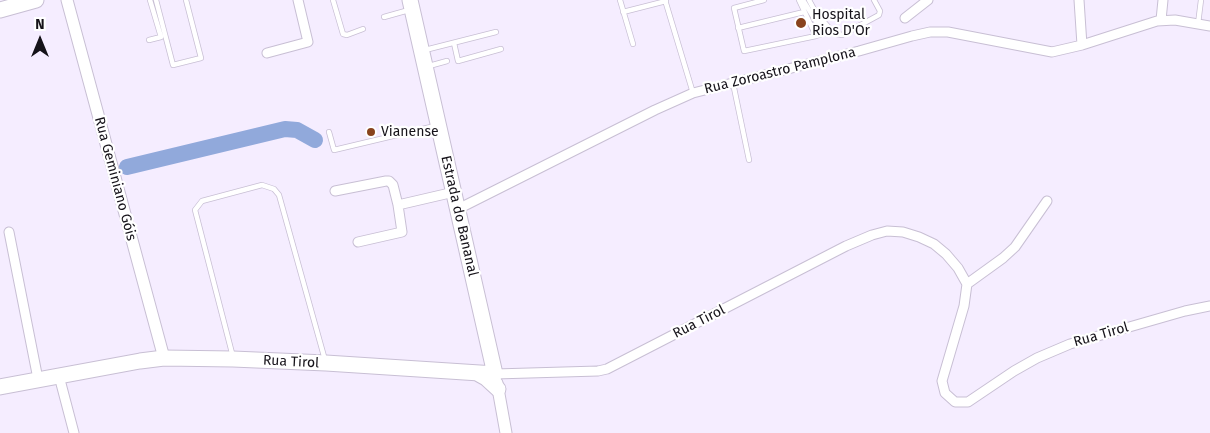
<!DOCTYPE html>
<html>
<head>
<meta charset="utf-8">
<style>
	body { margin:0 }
	#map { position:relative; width:1210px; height:433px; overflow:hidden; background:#f5edff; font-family:"Fira Sans",sans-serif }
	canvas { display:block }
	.north { position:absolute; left:15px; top:15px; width:50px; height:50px; -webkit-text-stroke:4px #fff; paint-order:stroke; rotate:0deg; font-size:14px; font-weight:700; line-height:20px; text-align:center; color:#151219 }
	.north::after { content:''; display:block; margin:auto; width:18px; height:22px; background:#151219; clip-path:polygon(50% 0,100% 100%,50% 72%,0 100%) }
</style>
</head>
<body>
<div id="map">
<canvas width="1210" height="433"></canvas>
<div class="north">N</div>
</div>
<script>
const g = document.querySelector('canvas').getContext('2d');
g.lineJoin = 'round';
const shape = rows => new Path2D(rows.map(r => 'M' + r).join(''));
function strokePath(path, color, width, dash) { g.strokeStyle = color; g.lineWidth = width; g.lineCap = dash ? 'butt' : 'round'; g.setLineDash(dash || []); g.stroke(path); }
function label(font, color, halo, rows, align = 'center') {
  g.font = font + ' "Fira Sans",sans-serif'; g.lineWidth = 4.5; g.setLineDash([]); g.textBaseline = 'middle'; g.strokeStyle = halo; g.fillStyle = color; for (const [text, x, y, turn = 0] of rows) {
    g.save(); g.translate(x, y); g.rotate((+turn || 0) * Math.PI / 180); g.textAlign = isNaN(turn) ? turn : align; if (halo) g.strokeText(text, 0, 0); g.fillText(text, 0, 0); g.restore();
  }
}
strokePath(shape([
	[127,167,285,129,297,130,315,140]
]), '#91a9db', 16);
const service = shape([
	[156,0,173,65,201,58,186,0],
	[333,0,343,34,347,35,363,29],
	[620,0,633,44],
	[665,0,693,93],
	[764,0,734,8,744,51,816,36,832,31],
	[799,0,816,36],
	[803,0,817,23,824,22],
	[809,0,816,13,832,31,836,34,842,35,879,15,880,11,874,0],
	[623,12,666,1],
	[384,17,409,10],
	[1198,24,1201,0],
	[738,28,804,12],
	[149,40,161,37,150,0],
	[454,43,458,61,501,49],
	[425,50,496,32],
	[429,66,447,61],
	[733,83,749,160],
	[329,132,334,150,435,126],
	[233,357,195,210,202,201,262,185,274,189,279,195,325,360]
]);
const minor = shape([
	[1079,0,1082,45],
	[905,18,928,0],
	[1161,20,1163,0],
	[267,53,308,42,298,0],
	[335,191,386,181,389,181,393,185,398,205,402,232,358,242],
	[398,205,454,192],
	[458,209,655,110,693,93,859,51,912,36,930,32,948,32,1052,52,1082,45,1157,21,1175,20,1210,26],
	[9,232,38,379],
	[967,284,1003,258,1015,247,1047,201],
	[495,374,598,371,607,369,846,246,872,235,887,231,903,232,919,237,934,244,946,254,958,268,967,284,964,306,942,381,945,393,955,402,968,402,1014,371,1037,358,1070,344,1185,311,1210,306],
	[59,376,74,433]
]);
const tertiary = shape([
	[67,0,164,358],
	[497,383,506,433]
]);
const primary = shape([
	[0,10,36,0],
	[477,373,486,378,498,389],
	[0,387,140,361,164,358,233,359,326,363,495,374,410,0]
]);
strokePath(service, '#c8bfd4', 6);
strokePath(minor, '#c8bfd4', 11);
strokePath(tertiary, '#c8bfd4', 13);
strokePath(primary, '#c8bfd4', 17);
strokePath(service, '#fff', 4.5);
strokePath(minor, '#fff', 9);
strokePath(tertiary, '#fff', 11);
strokePath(primary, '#fff', 15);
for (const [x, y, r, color] of [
	[801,23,6,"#89431d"],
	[371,132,5,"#89431d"]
]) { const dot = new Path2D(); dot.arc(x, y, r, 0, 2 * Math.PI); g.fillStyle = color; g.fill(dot); strokePath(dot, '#fff', 2); }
label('14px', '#151219', '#fff', [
	["Hospital",812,15],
	["Rios D'Or",812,31],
	["Vianense",381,132]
], 'left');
label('14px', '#151219', '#fff', [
	["Rua Zoroastro Pamplona",780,71,-14],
	["Rua Geminiano Góis",115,179,75],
	["Estrada do Bananal",459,216,77],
	["Rua Tirol",699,322,-27],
	["Rua Tirol",1101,335,-16],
	["Rua Tirol",291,362,3]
]);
</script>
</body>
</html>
